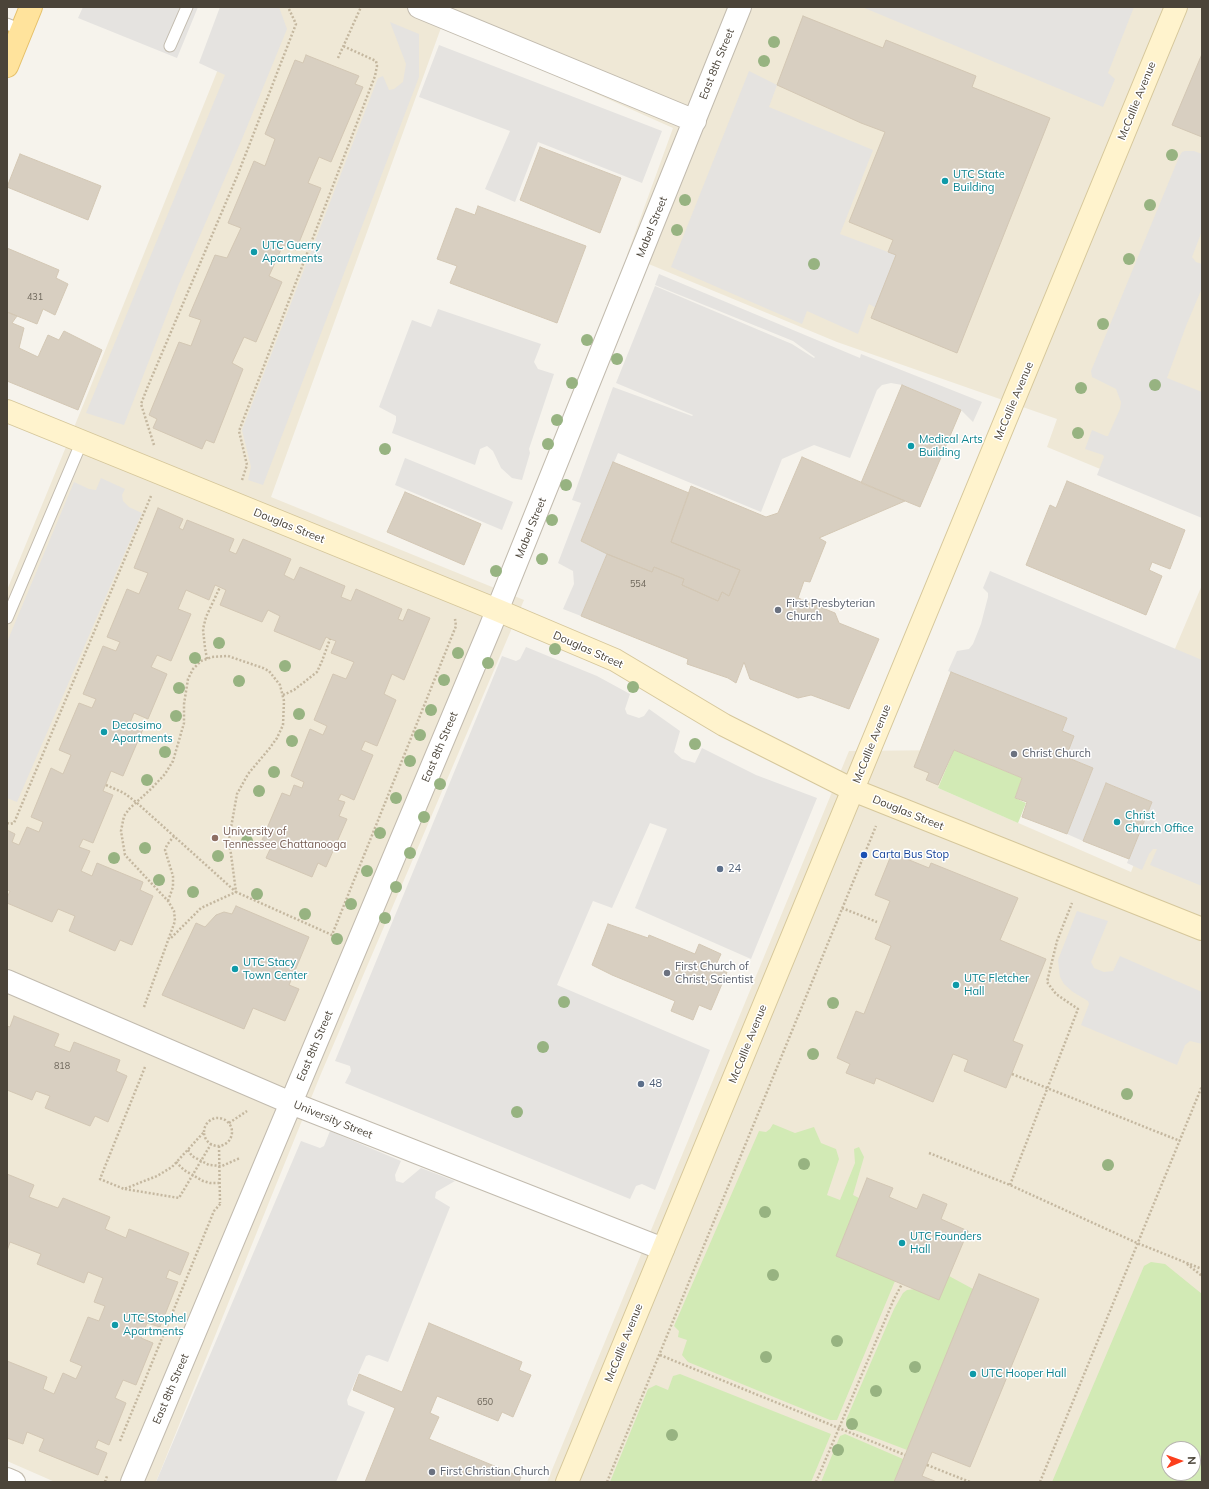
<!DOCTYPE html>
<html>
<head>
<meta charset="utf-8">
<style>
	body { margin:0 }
	#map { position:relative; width:1209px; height:1489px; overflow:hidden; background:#f6f3ec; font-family:Mulish,sans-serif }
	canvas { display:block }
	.frame { position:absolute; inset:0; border:8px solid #4b4439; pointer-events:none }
	.north { position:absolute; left:1161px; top:1441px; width:40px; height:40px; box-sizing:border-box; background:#fff; border:1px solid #b7b4b0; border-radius:50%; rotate:88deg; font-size:11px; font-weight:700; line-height:16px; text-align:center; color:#4b4439 }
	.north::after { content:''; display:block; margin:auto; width:14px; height:18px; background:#fc3f1d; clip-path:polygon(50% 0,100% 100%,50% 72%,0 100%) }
</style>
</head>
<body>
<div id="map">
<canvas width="1209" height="1489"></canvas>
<div class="frame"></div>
<div class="north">N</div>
</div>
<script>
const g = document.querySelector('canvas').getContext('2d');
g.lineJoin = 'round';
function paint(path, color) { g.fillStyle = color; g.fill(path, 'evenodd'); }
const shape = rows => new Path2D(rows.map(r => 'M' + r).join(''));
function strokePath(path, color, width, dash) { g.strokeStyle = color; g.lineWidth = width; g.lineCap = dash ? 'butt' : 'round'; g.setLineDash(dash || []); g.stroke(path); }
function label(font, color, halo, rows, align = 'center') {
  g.font = font + ' Mulish,sans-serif'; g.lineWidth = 3; g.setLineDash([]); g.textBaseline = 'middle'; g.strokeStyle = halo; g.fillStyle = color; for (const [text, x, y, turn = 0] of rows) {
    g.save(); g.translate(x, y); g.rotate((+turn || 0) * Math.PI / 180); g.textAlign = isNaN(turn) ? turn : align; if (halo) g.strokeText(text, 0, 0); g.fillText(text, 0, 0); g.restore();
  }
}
paint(shape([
	[243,7,1202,7,1202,511,1047,447,1057,419,837,342,627,255,673,128,442,25,271,497,524,600,320,1076,156,1482,55,1482,7,1461,7,590,84,403],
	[1202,585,1202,1482,547,1482,849,751,954,750,938,788,1131,872,1183,737,1174,651],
	[1169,1449,1193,1449,1193,1473,1169,1473]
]), '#efe8d6');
paint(shape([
	[954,750,1022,778,1015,798,1026,803,1018,823,938,788],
	[773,1124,795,1133,814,1127,821,1143,836,1149,839,1159,827,1195,840,1200,855,1163,854,1149,859,1147,864,1157,853,1195,859,1198,836,1256,895,1281,837,1420,830,1420,688,1362,682,1355,687,1340,678,1337,679,1331,674,1326,759,1131,766,1132,770,1129],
	[1151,1262,1165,1264,1202,1294,1202,1482,1052,1482,1144,1266],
	[1169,1449,1193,1449,1193,1473,1169,1473],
	[949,1276,973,1289,907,1450,847,1427,846,1420,894,1309,903,1293,907,1290,915,1289],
	[680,1374,831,1434,811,1482,610,1482,648,1389,656,1385,668,1390,673,1376],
	[845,1434,903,1459,894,1482,821,1482,840,1436]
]), '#d2eab5');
paint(shape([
	[83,7,198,7,177,58,78,18],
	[220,7,279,7,287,29,242,139,178,286,124,425,86,413,225,75,199,63],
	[862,7,1134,7,1108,73,1115,79,1103,107],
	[390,22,419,34,419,77,263,485,248,480,251,467,242,430,378,78,383,76,389,90,394,89,403,82,406,64],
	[439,45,662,131,642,183,538,142,515,202,485,189,510,131,419,97],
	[749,71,777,85,769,107,873,150,840,234,896,255,876,308,869,304,858,334,807,311,802,324,671,267],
	[1185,151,1194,151,1202,154,1202,231,1192,257,1196,262,1202,264,1202,288,1186,326,1167,378,1202,392,1202,518,1097,475,1104,457,1103,455,1085,449,1092,430,1106,436,1108,436,1120,409,1121,402,1116,389,1092,377,1091,371,1179,157,1182,152],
	[659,274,860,358,861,354,982,402,973,422,961,410,902,385,891,383,882,385,877,390,850,458,814,445,782,459,761,512,618,453,581,541,607,554,581,616,563,609,574,584,573,571,558,563,581,503,572,500,613,387,692,416,693,415,616,383,655,286,792,344,814,358,815,357,793,341,655,285],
	[438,309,541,344,534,362,538,369,554,374,529,449,530,453,522,480,512,478,501,468,493,451,487,446,480,449,475,465,392,433,396,421,396,416,379,407,412,320,431,327],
	[405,458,513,502,502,530,395,485],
	[101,478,125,489,122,495,123,501,129,507,142,513,17,802,7,798,7,642,74,482,89,489,96,490],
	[990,571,1202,660,1202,886,1150,865,1157,849,1153,849,1149,854,1142,870,1127,863,1152,802,1106,783,1083,841,1067,834,1093,768,1066,757,1062,731,1067,718,948,671,957,651,969,649,973,644,981,624,988,597,988,593,983,588],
	[526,647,597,676,630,694,625,709,627,714,639,718,644,716,649,709,680,731,674,752,682,759,695,763,702,748,756,775,817,798,751,959,635,908,667,829,650,823,612,908,593,901,557,985,710,1050,655,1190,642,1184,636,1186,630,1199,345,1083,351,1071,350,1066,335,1061,502,656,516,661,520,659],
	[1077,911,1108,921,1091,962,1094,968,1104,972,1113,971,1120,956,1202,992,1202,1044,1190,1041,1185,1045,1177,1065,1081,1025,1089,1004,1088,1001,1073,992,1064,984,1060,977,1058,960],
	[330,1131,401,1161,395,1175,396,1181,403,1183,421,1168,455,1181,436,1192,435,1198,450,1207,388,1362,369,1355,366,1356,347,1400,348,1405,365,1412,336,1482,156,1482,301,1141,320,1148,324,1146]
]), '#e5e3e0');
const building = shape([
	[803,16,883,48,886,40,976,76,972,87,1050,118,957,353,871,318,896,255,888,252,893,240,849,222,885,132,861,123,777,85,803,16],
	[1202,54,1202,137,1172,125,1202,54],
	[306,55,359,76,355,84,363,87,331,162,319,157,308,183,321,188,296,250,283,245,269,276,282,282,256,342,244,337,232,363,243,369,214,443,206,440,202,449,153,428,157,419,149,415,179,342,191,346,201,320,189,316,215,255,227,258,241,228,228,223,254,161,265,166,275,139,265,134,295,60,303,63,306,55],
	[540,147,621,178,600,233,520,200,540,147],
	[20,154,101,186,88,220,7,187,20,154],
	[478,206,586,246,557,323,450,283,457,266,437,259,456,208,475,215,478,206],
	[7,248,59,270,56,278,68,284,55,315,43,309,37,324,7,312,7,248],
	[7,312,17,316,12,323,24,328,19,348,38,357,48,335,59,340,64,331,102,350,78,410,7,381,7,312],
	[902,385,961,410,920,507,861,483,902,385],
	[802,457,905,501,819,538,826,542,810,582,804,581,798,598,835,613,839,623,879,639,849,709,811,695,798,698,750,679,744,662,736,683,728,678,687,664,688,659,581,616,607,554,652,572,654,567,684,579,682,585,718,601,722,592,729,596,740,570,671,542,691,486,766,517,778,513,802,457],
	[613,462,689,493,671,542,740,570,729,596,722,592,718,601,682,585,684,579,654,567,652,572,607,554,581,541,613,462],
	[1067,481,1185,530,1170,569,1152,562,1149,570,1162,576,1146,615,1026,565,1050,505,1056,508,1067,481],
	[405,492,481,524,464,565,387,532,405,492],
	[158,508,183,519,179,528,183,530,187,520,234,539,229,551,236,554,243,539,291,559,284,575,294,580,300,567,345,586,341,597,351,601,356,589,402,609,398,619,403,621,408,609,430,618,404,680,392,674,384,694,396,700,377,746,365,741,361,750,373,755,354,800,341,794,338,800,345,802,339,816,347,819,326,867,318,863,312,877,266,858,272,845,262,840,282,793,290,796,294,785,302,788,304,782,291,776,310,729,323,735,327,726,314,720,333,674,346,679,354,662,331,653,336,641,330,639,326,637,320,650,274,631,280,616,268,610,262,622,220,605,226,590,215,585,209,600,186,590,178,609,191,614,171,661,157,655,151,667,167,674,148,719,134,713,130,723,143,729,123,776,111,771,103,791,113,795,93,843,83,839,79,847,90,851,81,871,92,876,97,863,143,882,140,890,153,896,132,945,120,940,115,951,69,931,75,916,58,909,52,922,7,903,7,898,10,891,7,890,7,830,15,834,12,842,19,845,27,827,39,832,43,822,31,817,51,768,63,774,71,755,59,750,79,703,92,708,96,699,83,694,103,646,116,651,120,642,107,637,127,589,139,594,148,573,134,568,158,508],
	[951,672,1067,718,1062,731,1074,736,1066,757,1093,768,1067,834,1022,817,1027,802,1015,798,1022,778,954,750,938,785,926,780,929,773,914,767,951,672],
	[1106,783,1152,802,1129,859,1083,841,1106,783],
	[892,853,929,868,931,863,1018,898,1000,940,1046,959,1013,1041,1023,1045,1006,1088,964,1071,968,1060,953,1054,933,1102,876,1078,874,1084,846,1073,850,1064,837,1058,856,1011,864,1014,891,946,875,939,890,901,875,895,892,853],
	[236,906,309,937,289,985,299,989,285,1021,253,1008,244,1029,162,995,196,923,205,927,216,915,224,912,232,914,236,906],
	[608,924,648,938,649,935,695,954,699,944,721,954,715,967,727,972,711,1010,699,1005,693,1020,671,1011,675,1001,612,975,592,965,608,924],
	[14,1016,59,1034,54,1046,70,1052,74,1042,120,1060,116,1071,127,1076,108,1122,95,1116,90,1126,45,1108,50,1096,36,1091,32,1100,7,1090,7,1026,10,1027,14,1016],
	[7,1174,34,1185,29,1197,58,1208,63,1198,110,1217,105,1229,126,1238,129,1229,189,1253,180,1275,169,1270,166,1278,178,1282,160,1327,147,1323,141,1338,153,1343,136,1385,123,1380,115,1398,126,1403,109,1445,98,1440,95,1448,107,1453,98,1475,39,1451,44,1439,27,1432,23,1444,7,1438,7,1361,47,1377,43,1389,54,1394,63,1373,76,1379,82,1366,70,1361,88,1317,99,1321,105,1306,94,1302,103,1278,88,1272,84,1283,37,1264,41,1254,10,1242,7,1251,7,1174],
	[867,1178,893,1188,889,1197,917,1209,923,1194,947,1204,941,1219,968,1231,939,1300,836,1256,867,1178],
	[979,1274,1039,1299,970,1467,932,1452,922,1476,937,1482,894,1482,979,1274],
	[429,1323,522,1362,519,1370,531,1375,513,1417,502,1412,498,1421,437,1396,430,1413,439,1417,429,1439,521,1477,519,1482,365,1482,395,1408,353,1390,359,1374,402,1392,429,1323]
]);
paint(building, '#d8cfc1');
strokePath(building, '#d3c7b4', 1);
const lane = shape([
	[7,24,22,30],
	[170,46,187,7],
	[7,618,82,441]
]);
const street = shape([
	[419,7,695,121],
	[7,981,291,1103,663,1249],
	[7,1479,14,1482],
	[132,1482,490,628,740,7]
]);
const secondary = shape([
	[7,411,497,610,615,660,724,725,853,790,1202,929],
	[567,1482,1176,7]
]);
const primary = shape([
	[7,66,31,7]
]);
strokePath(lane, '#c2bbae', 13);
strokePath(street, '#c2bbae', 24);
strokePath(secondary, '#d6c79b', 24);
strokePath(primary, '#e6c16a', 24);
strokePath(shape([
	[338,58,361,7],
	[154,445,141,404,148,386,238,174,296,24,288,7],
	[242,480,247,465,239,431,375,76,377,66,376,61,343,46],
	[207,659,205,648,203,629,206,617,220,587],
	[283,695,294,690,317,672,322,661,330,639],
	[106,785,124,793,136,802,236,892,201,908,170,939],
	[7,823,10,824,14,823,151,496],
	[168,901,173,887,173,876,165,850,167,845,174,836],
	[842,908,877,922],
	[144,1007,175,921,174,911,168,901,125,855,121,831,124,816,130,808,152,788,165,774,173,761,184,723,184,704,188,679,193,669,201,661,212,657,228,656,263,668,269,671,280,685,284,701,283,725,277,738,269,749,248,774,237,794,229,839,236,892,332,935,456,626,455,619],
	[145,1067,100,1179,124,1189,157,1176,172,1167,204,1132],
	[1012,1074,1180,1141],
	'204 1132a14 14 0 1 1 28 0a14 14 0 1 1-28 0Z',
	[229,1123,247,1111],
	[219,1146,220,1203],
	[188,1150,192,1156,209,1165,222,1166,240,1158],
	[929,1153,1010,1185,1137,1243,1202,1269],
	[176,1162,184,1170,203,1181,210,1183,219,1183],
	[1010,1185,1078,1009,1056,994,1047,982,1057,941,1072,903],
	[125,1189,179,1198,211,1144],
	[1187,1264,1202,1276],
	[660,1355,905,1455],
	[120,1441,214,1211,221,1203],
	[927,1465,970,1482],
	[105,1482,107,1476],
	[607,1482,876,826],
	[816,1482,894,1299,902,1284],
	[1040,1482,1202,1086]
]), '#c4b79f', 2.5, [2, 2]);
strokePath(lane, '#fff', 11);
strokePath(street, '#fff', 22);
strokePath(secondary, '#fff3cd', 22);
strokePath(primary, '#ffe39c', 22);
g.fillStyle = '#97b381';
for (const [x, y] of [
	[774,42],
	[764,61],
	[1172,155],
	[685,200],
	[1150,205],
	[677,230],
	[1129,259],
	[814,264],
	[1103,324],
	[587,340],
	[617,359],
	[572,383],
	[1155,385],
	[1081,388],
	[557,420],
	[1078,433],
	[548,444],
	[385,449],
	[566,485],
	[552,520],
	[542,559],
	[496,571],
	[219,643],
	[555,649],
	[458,653],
	[195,658],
	[488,663],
	[285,666],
	[444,680],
	[239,681],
	[633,687],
	[179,688],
	[431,710],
	[299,714],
	[176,716],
	[420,735],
	[292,741],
	[695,744],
	[165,752],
	[410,761],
	[274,772],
	[147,780],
	[440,784],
	[259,791],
	[396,798],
	[424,817],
	[380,833],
	[247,841],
	[145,848],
	[410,853],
	[218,856],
	[114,858],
	[367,871],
	[159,880],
	[396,887],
	[193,892],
	[257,894],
	[351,904],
	[305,914],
	[385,918],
	[337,939],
	[564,1002],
	[833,1003],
	[543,1047],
	[813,1054],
	[1127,1094],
	[517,1112],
	[804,1164],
	[1108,1165],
	[765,1212],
	[773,1275],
	[837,1341],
	[766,1357],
	[915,1367],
	[876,1391],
	[852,1424],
	[672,1435],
	[838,1450]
]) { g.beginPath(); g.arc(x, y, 6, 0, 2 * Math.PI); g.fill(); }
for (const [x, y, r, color] of [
	[945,181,4,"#0f9aa8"],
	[254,252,4,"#0f9aa8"],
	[911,446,4,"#0f9aa8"],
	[778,610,4,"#6b7280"],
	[104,732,4,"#0f9aa8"],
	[1014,754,4,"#6b7280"],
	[1117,822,4,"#0f9aa8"],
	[215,838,4,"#8d6e63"],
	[864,855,4,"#1a4fb4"],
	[720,869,4,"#5c6f8a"],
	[235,969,4,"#0f9aa8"],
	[667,973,4,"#6b7280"],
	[956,985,4,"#0f9aa8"],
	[641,1084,4,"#5c6f8a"],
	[902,1243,4,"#0f9aa8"],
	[115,1325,4,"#0f9aa8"],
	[973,1374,4,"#0f9aa8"],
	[432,1472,4,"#6b7280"]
]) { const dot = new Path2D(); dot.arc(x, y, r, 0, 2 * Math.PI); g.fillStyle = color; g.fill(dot); strokePath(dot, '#fff', 1.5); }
label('9px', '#6e675b', null, [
	["431",35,297],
	["554",638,584],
	["818",62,1066],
	["650",485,1402]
]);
label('11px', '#4b4439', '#fff', [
	["East 8th Street",717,64,-68],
	["McCallie Avenue",1137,101,-68],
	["Mabel Street",652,227,-68],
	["McCallie Avenue",1014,401,-67],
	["Douglas Street",289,526,22],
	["Mabel Street",531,528,-68],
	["Douglas Street",588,650,24],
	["McCallie Avenue",872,744,-68],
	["East 8th Street",440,747,-67],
	["Douglas Street",908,813,22],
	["McCallie Avenue",748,1044,-68],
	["East 8th Street",315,1046,-67],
	["University Street",333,1120,22],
	["McCallie Avenue",624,1343,-68],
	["East 8th Street",171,1389,-67]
]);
label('11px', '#0d838f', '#fff', [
	["UTC State",953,175],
	["Building",953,188],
	["UTC Guerry",262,246],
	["Apartments",262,259],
	["Medical Arts",919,440],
	["Building",919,453],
	["Decosimo",112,726],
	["Apartments",112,739],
	["Christ",1125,816],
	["Church Office",1125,829],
	["UTC Stacy",243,963],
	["Town Center",243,976],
	["UTC Fletcher",964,979],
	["Hall",964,992],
	["UTC Founders",910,1237],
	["Hall",910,1250],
	["UTC Stophel",123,1319],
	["Apartments",123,1332],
	["UTC Hooper Hall",981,1374]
], 'left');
label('11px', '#5b616d', '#fff', [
	["First Presbyterian",786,604],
	["Church",786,617],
	["Christ Church",1022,754],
	["First Church of",675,967],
	["Christ, Scientist",675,980],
	["First Christian Church",440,1472]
], 'left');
label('11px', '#785e54', '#fff', [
	["University of",223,832],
	["Tennessee Chattanooga",223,845]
], 'left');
label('11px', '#164399', '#fff', [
	["Carta Bus Stop",872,855]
], 'left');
label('11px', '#4e5e75', '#fff', [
	["24",728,869],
	["48",649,1084]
], 'left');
</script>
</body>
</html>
